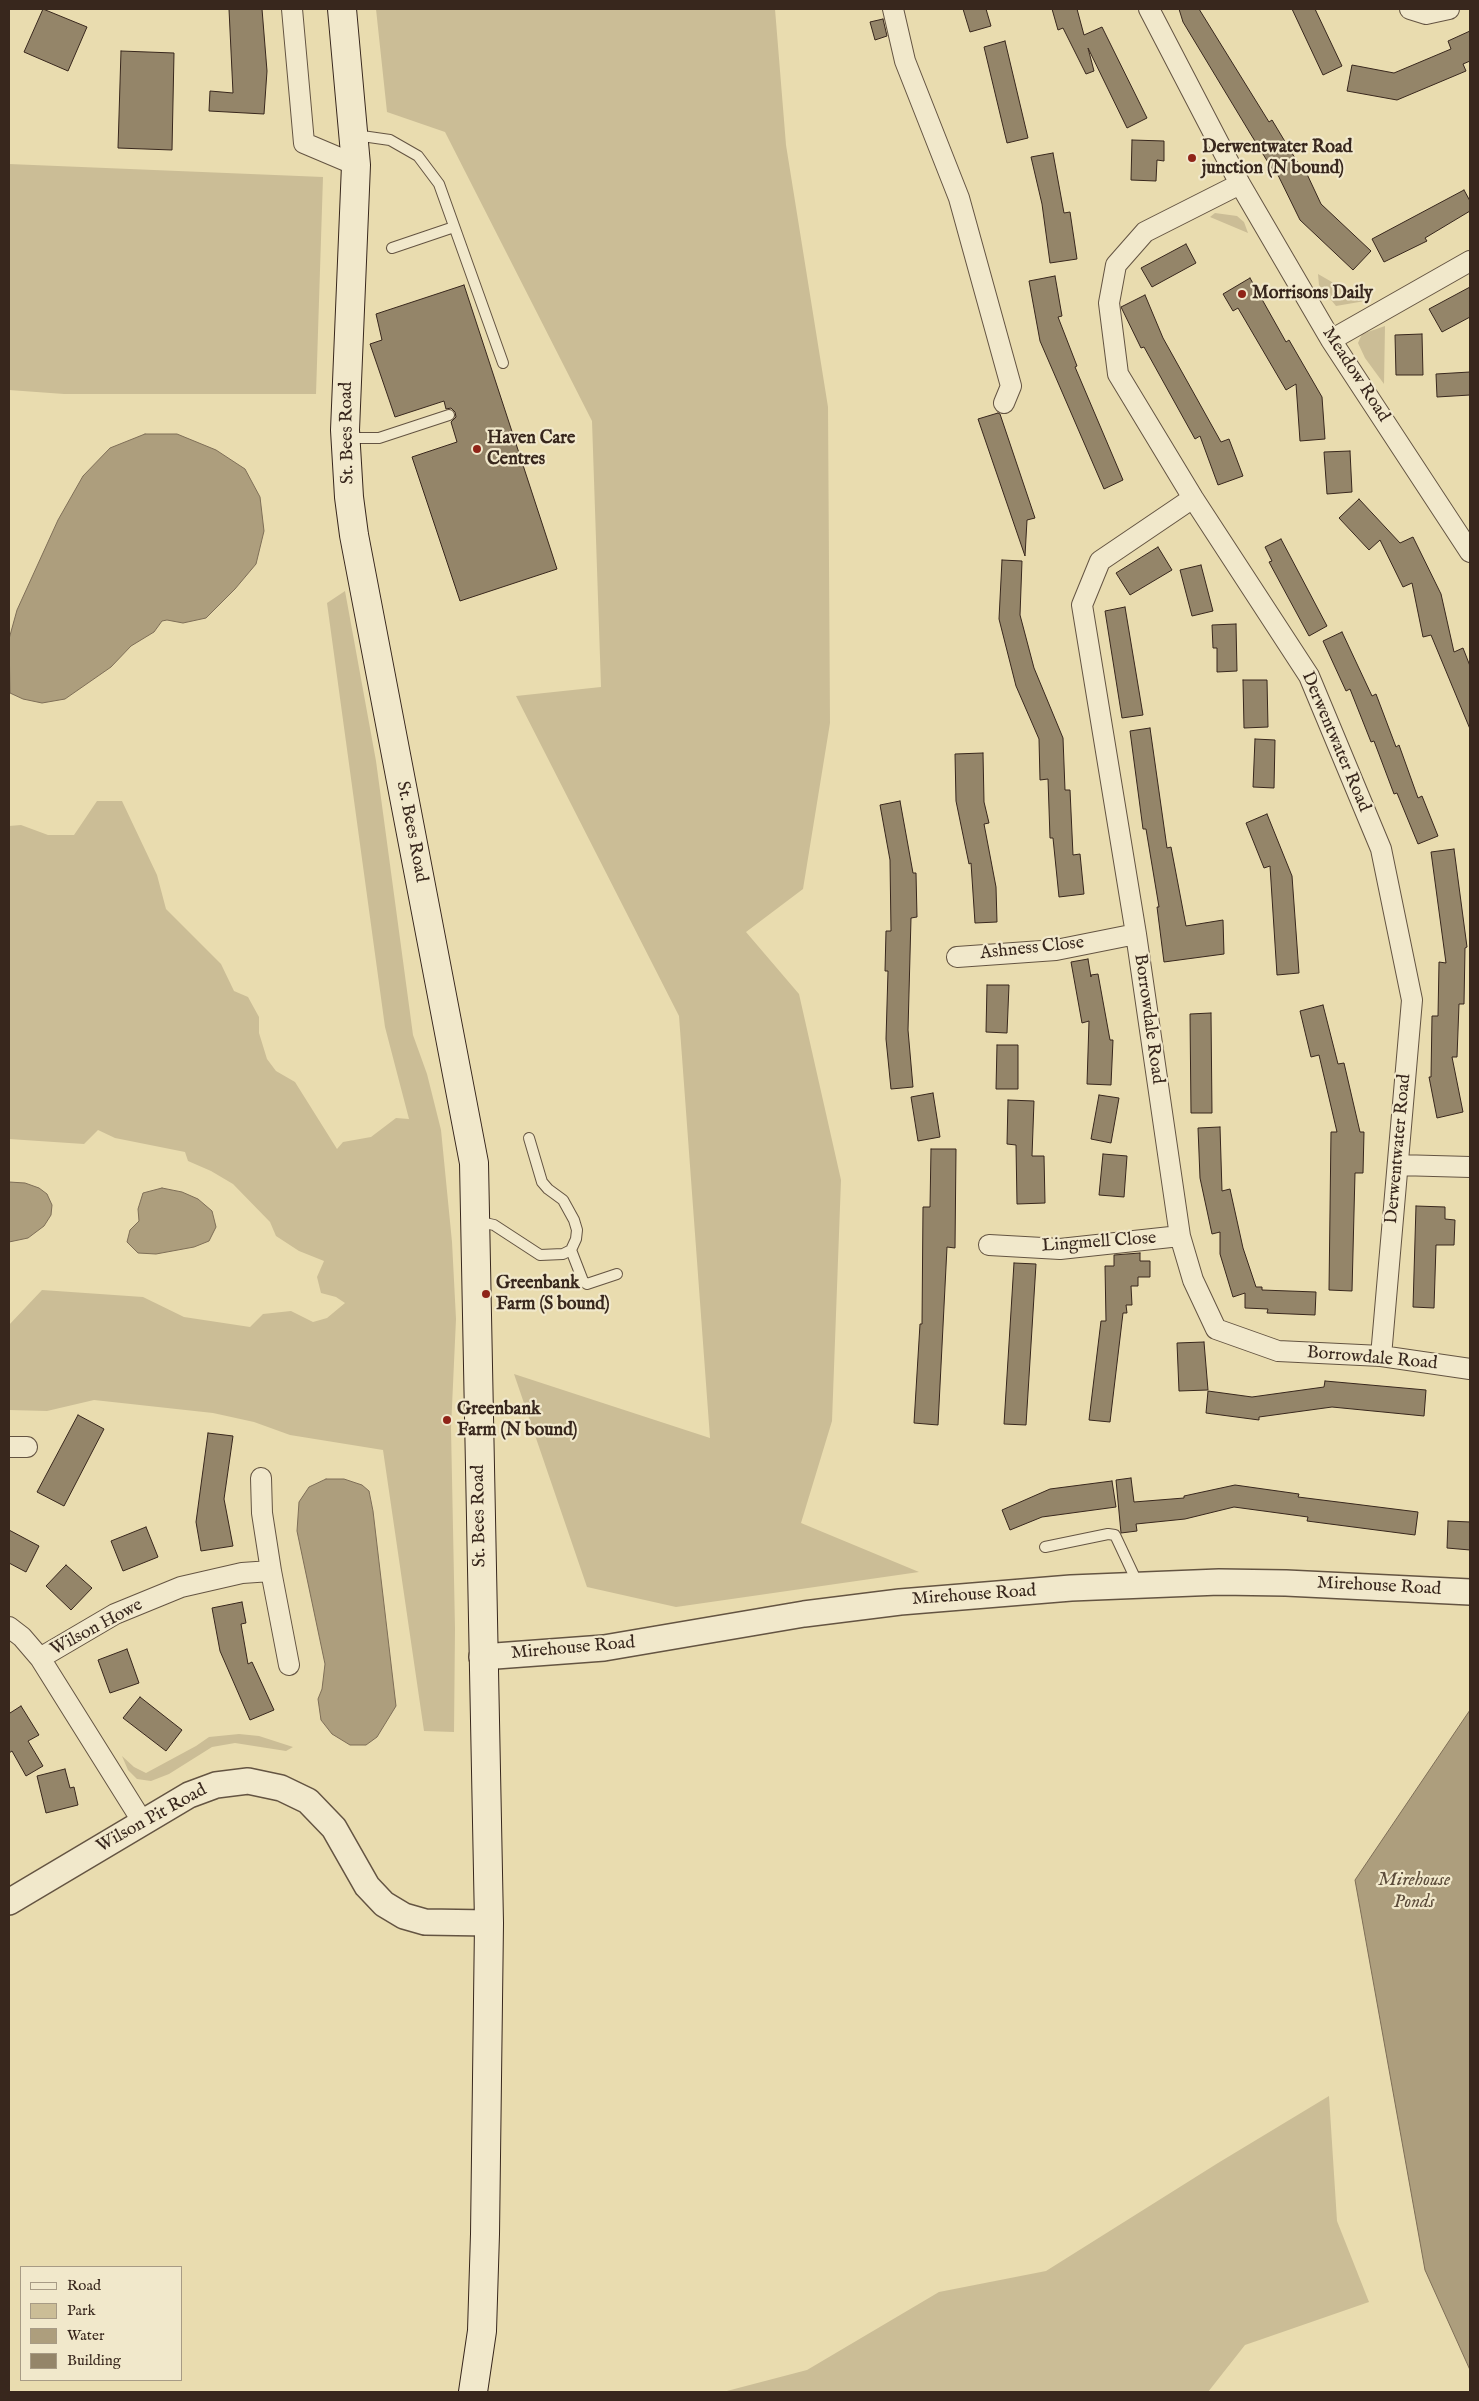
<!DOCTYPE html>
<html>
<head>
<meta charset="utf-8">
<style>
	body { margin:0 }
	#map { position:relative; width:1479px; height:2401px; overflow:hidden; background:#e9dcaf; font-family:"IM FELL English",serif }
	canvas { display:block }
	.frame { position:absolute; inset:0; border:10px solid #38271d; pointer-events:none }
	.legend { position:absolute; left:20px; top:2266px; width:162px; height:115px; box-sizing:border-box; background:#f1e8cb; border:1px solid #a79b85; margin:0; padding:6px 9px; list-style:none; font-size:15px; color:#38271d }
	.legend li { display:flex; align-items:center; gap:10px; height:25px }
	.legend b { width:25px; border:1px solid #a79b85 }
</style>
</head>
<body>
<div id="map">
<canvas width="1479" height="2401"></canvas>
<div class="frame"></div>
<ul class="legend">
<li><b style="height:6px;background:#f1e8cb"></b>Road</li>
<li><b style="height:14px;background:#cbbd96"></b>Park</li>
<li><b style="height:14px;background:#ad9e7d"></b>Water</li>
<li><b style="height:14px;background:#948569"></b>Building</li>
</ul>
</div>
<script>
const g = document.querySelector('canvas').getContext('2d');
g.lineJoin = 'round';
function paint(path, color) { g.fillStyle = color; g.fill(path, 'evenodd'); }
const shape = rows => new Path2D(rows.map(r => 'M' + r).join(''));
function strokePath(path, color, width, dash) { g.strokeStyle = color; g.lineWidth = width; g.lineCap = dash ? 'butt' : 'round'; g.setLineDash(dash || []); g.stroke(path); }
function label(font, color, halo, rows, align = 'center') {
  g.font = font + ' "IM FELL English",serif'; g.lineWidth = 4.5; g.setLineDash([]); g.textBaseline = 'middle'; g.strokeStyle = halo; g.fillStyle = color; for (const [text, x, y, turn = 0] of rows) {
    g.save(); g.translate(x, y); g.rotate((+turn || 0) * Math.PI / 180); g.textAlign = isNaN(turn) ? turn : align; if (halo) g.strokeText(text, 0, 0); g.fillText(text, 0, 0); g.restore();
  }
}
paint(shape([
	[376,9,775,9,786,145,828,407,830,723,803,889,746,932,799,994,841,1180,832,1421,801,1523,919,1572,676,1607,587,1587,514,1374,710,1438,679,1016,516,696,601,687,592,421,445,132,387,112],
	[9,164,323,177,316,394,64,394,9,390],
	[1215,213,1237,216,1244,222,1248,233,1210,217],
	[1318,274,1365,301,1336,306,1319,285],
	[1385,326,1384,384,1365,358,1358,343,1362,334],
	[345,591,376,761,413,1035,427,1074,441,1130,452,1242,456,1319,451,1428,455,1629,454,1732,424,1731,383,1450,290,1435,254,1422,213,1413,94,1400,47,1411,9,1410,9,1325,42,1290,143,1297,184,1317,250,1327,263,1314,291,1311,313,1322,327,1318,345,1303,336,1297,321,1293,317,1277,324,1261,299,1251,276,1236,270,1222,233,1184,211,1171,188,1161,185,1152,115,1138,98,1130,84,1144,9,1139,9,826,21,825,48,835,74,835,97,801,122,801,157,875,166,909,221,964,234,991,248,997,259,1017,259,1033,267,1059,276,1071,295,1082,337,1149,343,1142,371,1137,396,1118,409,1119,385,1027,327,603],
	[239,1734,259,1736,293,1747,286,1751,235,1743,212,1747,169,1774,151,1781,137,1779,128,1770,122,1756,134,1767,146,1773,196,1746,209,1737],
	[1329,2096,1337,2221,1369,2302,1245,2345,1208,2392,723,2392,807,2370,939,2292,1046,2271,1218,2163]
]), '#cbbd96');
const water = shape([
	[145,434,177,434,216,450,245,469,260,497,264,531,256,564,235,589,206,618,183,623,167,620,162,621,154,632,131,646,111,667,65,699,42,703,23,699,10,693,9,639,17,610,58,520,83,476,110,448,145,434],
	[9,1182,25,1183,39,1188,47,1194,52,1205,51,1215,44,1226,28,1238,9,1242,9,1182],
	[162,1188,182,1192,198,1199,212,1211,216,1227,209,1241,194,1247,156,1254,138,1253,127,1242,130,1230,139,1221,138,1209,143,1193,162,1188],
	[326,1479,344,1479,362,1485,369,1491,373,1511,396,1706,377,1737,366,1745,350,1745,332,1734,321,1720,318,1699,322,1689,325,1664,297,1531,299,1502,309,1487,326,1479],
	[1470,1710,1470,2370,1425,2270,1355,1880,1470,1710]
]);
paint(water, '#ad9e7d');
strokePath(water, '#7e6e57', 1);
const building = shape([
	[43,9,87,27,68,71,24,52,43,9],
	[229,9,262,9,267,71,264,114,209,111,210,91,233,93,229,9],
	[963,9,986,9,991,26,970,32,963,9],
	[1052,9,1077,9,1084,35,1102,27,1147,118,1127,128,1088,48,1094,71,1086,74,1063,28,1058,30,1052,9],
	[1179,9,1199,9,1269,122,1272,120,1304,173,1306,172,1321,204,1371,251,1353,270,1300,220,1276,171,1274,172,1250,133,1183,22,1179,9],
	[1292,9,1315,9,1342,66,1323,75,1292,9],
	[883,19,887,36,875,40,870,22,883,19],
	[1470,31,1470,61,1463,64,1466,71,1397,100,1347,91,1352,65,1394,73,1451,49,1448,41,1470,31],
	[1005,41,1028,138,1007,143,984,47,1005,41],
	[121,51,174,53,172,150,118,148,121,51],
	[1132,140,1164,141,1164,161,1157,160,1156,181,1131,180,1132,140],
	[1053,153,1064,213,1070,212,1077,259,1050,263,1042,204,1031,157,1053,153],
	[1464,190,1470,201,1470,211,1425,238,1427,241,1384,262,1372,239,1464,190],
	[1186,244,1196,263,1152,287,1141,268,1186,244],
	[1055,276,1062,316,1058,317,1077,366,1075,367,1123,480,1104,489,1040,341,1029,281,1055,276],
	[1250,278,1286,342,1289,340,1322,397,1325,439,1300,441,1296,384,1286,390,1238,308,1233,311,1223,294,1250,278],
	[464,285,557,569,460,601,412,457,457,442,451,422,456,417,455,412,451,408,446,409,444,401,395,417,370,344,382,340,376,314,464,285],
	[1470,287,1470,317,1442,332,1429,309,1470,287],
	[1145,295,1163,338,1221,442,1229,439,1243,476,1218,485,1200,436,1195,439,1144,347,1141,348,1121,307,1145,295],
	[1422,334,1423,375,1396,375,1395,335,1422,334],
	[1470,372,1470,395,1437,397,1436,374,1470,372],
	[998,413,1000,414,1035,518,1027,520,1025,556,978,419,998,413],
	[1350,451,1352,492,1327,494,1324,452,1350,451],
	[1359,499,1400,543,1413,537,1441,594,1454,652,1463,648,1470,666,1470,729,1431,635,1423,637,1412,583,1403,587,1380,540,1369,550,1339,518,1359,499],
	[1281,539,1327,626,1309,636,1269,562,1272,561,1265,547,1281,539],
	[1158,547,1172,570,1130,595,1116,573,1158,547],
	[1002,560,1022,561,1020,615,1034,668,1063,738,1065,790,1070,790,1073,855,1080,854,1084,894,1059,897,1053,838,1050,838,1048,779,1040,780,1039,739,1016,686,999,619,1002,560],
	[1201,565,1213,611,1192,616,1180,570,1201,565],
	[1125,607,1143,715,1122,718,1105,611,1125,607],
	[1236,624,1237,671,1217,672,1217,648,1213,648,1212,625,1236,624],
	[1342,632,1372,696,1376,694,1396,747,1399,745,1418,798,1422,796,1438,836,1418,844,1397,793,1394,794,1374,741,1371,742,1350,689,1346,691,1323,641,1342,632],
	[1243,680,1267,680,1268,727,1244,728,1243,680],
	[1150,728,1167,848,1171,847,1186,926,1223,920,1224,954,1164,962,1157,907,1159,907,1146,829,1143,829,1130,731,1150,728],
	[1255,739,1275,740,1274,788,1253,787,1255,739],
	[983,753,984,802,989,823,984,824,996,887,997,922,975,923,971,863,969,864,956,801,955,754,983,753],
	[900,801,913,873,916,873,917,917,911,918,908,1030,913,1087,891,1089,886,1039,888,971,885,971,886,931,891,931,890,860,880,805,900,801],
	[1267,814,1292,876,1299,973,1277,975,1270,866,1264,868,1246,823,1267,814],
	[1454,849,1467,947,1465,948,1464,1004,1459,1004,1457,1057,1452,1057,1463,1112,1437,1118,1429,1077,1431,1077,1432,1016,1438,1016,1439,962,1446,963,1431,852,1454,849],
	[1088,959,1091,977,1091,975,1098,974,1110,1040,1113,1040,1111,1085,1087,1084,1089,1021,1082,1023,1071,962,1088,959],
	[987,985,1009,985,1007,1033,986,1032,987,985],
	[1323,1005,1338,1064,1344,1063,1360,1132,1364,1132,1363,1173,1355,1173,1352,1291,1329,1290,1331,1132,1337,1132,1319,1055,1311,1057,1300,1011,1323,1005],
	[1211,1013,1212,1113,1191,1113,1190,1014,1211,1013],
	[997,1045,1018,1045,1018,1089,996,1089,997,1045],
	[933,1093,940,1137,918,1141,911,1097,933,1093],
	[1099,1095,1119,1098,1111,1143,1091,1139,1099,1095],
	[1008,1100,1034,1101,1032,1156,1044,1156,1045,1203,1017,1204,1016,1145,1007,1144,1008,1100],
	[1220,1127,1222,1191,1230,1189,1243,1248,1256,1287,1262,1287,1262,1290,1316,1292,1315,1315,1267,1313,1268,1309,1245,1308,1245,1293,1233,1297,1220,1254,1220,1232,1212,1234,1200,1178,1198,1128,1220,1127],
	[931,1149,956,1149,955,1248,947,1247,938,1425,914,1423,920,1324,922,1324,923,1207,930,1207,931,1149],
	[1103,1154,1127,1156,1124,1197,1099,1195,1103,1154],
	[1416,1206,1445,1207,1445,1219,1455,1220,1454,1245,1436,1245,1434,1308,1413,1307,1416,1206],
	[1140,1253,1140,1261,1150,1261,1150,1277,1138,1277,1138,1286,1131,1286,1132,1305,1126,1305,1127,1313,1123,1313,1110,1422,1089,1420,1101,1321,1106,1321,1105,1266,1114,1266,1114,1255,1140,1253],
	[1014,1263,1036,1264,1026,1425,1004,1424,1014,1263],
	[1204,1342,1208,1390,1179,1391,1177,1343,1204,1342],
	[1325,1381,1426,1390,1424,1416,1332,1407,1259,1417,1259,1420,1206,1413,1208,1391,1252,1397,1324,1387,1325,1381],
	[78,1415,104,1429,64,1506,37,1492,78,1415],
	[208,1433,233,1436,224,1499,233,1546,201,1551,196,1522,208,1433],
	[1131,1478,1134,1502,1184,1498,1184,1496,1235,1485,1299,1494,1298,1497,1418,1512,1415,1535,1307,1521,1308,1517,1234,1507,1185,1519,1136,1524,1137,1531,1121,1533,1116,1480,1131,1478],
	[1112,1481,1116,1507,1042,1517,1010,1530,1002,1510,1050,1489,1112,1481],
	[1448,1521,1470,1522,1470,1550,1447,1548,1448,1521],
	[146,1527,158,1557,123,1571,111,1541,146,1527],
	[9,1530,39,1546,26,1572,9,1563,9,1530],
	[66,1565,92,1588,71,1610,46,1586,66,1565],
	[242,1602,246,1623,241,1624,248,1664,252,1662,274,1710,250,1720,220,1651,212,1608,242,1602],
	[127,1649,139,1683,110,1693,98,1660,127,1649],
	[140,1697,182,1730,166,1751,123,1718,140,1697],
	[21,1706,39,1735,28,1741,43,1766,26,1776,12,1751,9,1753,9,1711,10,1713,21,1706],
	[65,1769,70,1788,74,1787,78,1805,46,1813,37,1776,65,1769]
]);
paint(building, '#948569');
strokePath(building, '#38271d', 1);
const service = shape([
	[355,135,390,140,418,156,439,184,503,363],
	[392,248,454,227],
	[346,438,379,438,449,415],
	[476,1221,494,1225,540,1255,563,1254,571,1250,576,1239,577,1230,574,1220,563,1200,548,1189,542,1182,529,1138],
	[571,1250,583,1281,587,1284,617,1274],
	[1045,1547,1108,1534,1115,1535,1138,1584]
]);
const minor = shape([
	[292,9,304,143,356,165],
	[893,9,905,61,959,198,1011,386,1004,403],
	[1149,9,1240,184,1331,340,1470,552],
	[1410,9,1426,14,1449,9],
	[1240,184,1145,232,1116,265,1109,303,1118,374,1193,498,1309,676,1381,849,1412,1000,1381,1356],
	[1331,340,1470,261],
	[1193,498,1100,561,1082,605,1136,934,1180,1236,1193,1280,1216,1329,1278,1351,1381,1356,1470,1369],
	[957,957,1056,950,1136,934],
	[1398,1165,1470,1167],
	[989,1245,1060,1249,1180,1236],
	[9,1447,27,1447],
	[271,1571,289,1665],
	[9,1627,22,1637,40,1658,142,1821],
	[40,1658,115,1614,181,1587,242,1573,271,1571,262,1513,261,1478]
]);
const tertiary = shape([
	[482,1657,604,1648,804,1614,900,1602,1071,1588,1219,1582,1286,1583,1470,1592],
	[9,1902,189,1795,216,1785,248,1781,281,1788,308,1801,334,1828,367,1886,384,1904,404,1916,425,1922,489,1923]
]);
const secondary = shape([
	[342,9,356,165,345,430,349,497,354,535,474,1163,489,1923,485,2234,482,2331,473,2392]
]);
strokePath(service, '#645442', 12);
strokePath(minor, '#645442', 22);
strokePath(tertiary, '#645442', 28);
strokePath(secondary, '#38271d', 30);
strokePath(service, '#f1e8cb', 10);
strokePath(minor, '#f1e8cb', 20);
strokePath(tertiary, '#f1e8cb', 25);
strokePath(secondary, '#f1e8cb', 28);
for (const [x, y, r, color] of [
	[1192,158,5,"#8f2418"],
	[1242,294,5,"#8f2418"],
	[477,449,5,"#8f2418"],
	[486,1294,5,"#8f2418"],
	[447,1420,5,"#8f2418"]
]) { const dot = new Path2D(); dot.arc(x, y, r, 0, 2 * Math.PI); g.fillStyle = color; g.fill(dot); strokePath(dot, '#f1e8cb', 2); }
label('bold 18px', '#38271d', '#f1e8cb', [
	["Derwentwater Road",1202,148],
	["junction (N bound)",1202,169],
	["Morrisons Daily",1252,294],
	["Haven Care",487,439],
	["Centres",487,460],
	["Greenbank",496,1284],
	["Farm (S bound)",496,1305],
	["Greenbank",457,1410],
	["Farm (N bound)",457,1431]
], 'left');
label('18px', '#38271d', '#f1e8cb', [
	["Meadow Road",1355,375,57],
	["St. Bees Road",348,433,-91],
	["Derwentwater Road",1335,742,67],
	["St. Bees Road",411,832,79],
	["Ashness Close",1032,949,-6],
	["Borrowdale Road",1148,1019,82],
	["Derwentwater Road",1399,1149,-85],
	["Lingmell Close",1099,1243,-4],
	["Borrowdale Road",1372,1359,5],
	["St. Bees Road",480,1516,-91],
	["Mirehouse Road",1379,1587,3],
	["Mirehouse Road",974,1596,-4],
	["Wilson Howe",97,1628,-28],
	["Mirehouse Road",573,1649,-5],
	["Wilson Pit Road",152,1819,-29]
]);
label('italic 19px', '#5b4b3a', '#f1e8cb', [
	["Mirehouse",1414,1881],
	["Ponds",1414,1903]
]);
</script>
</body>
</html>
